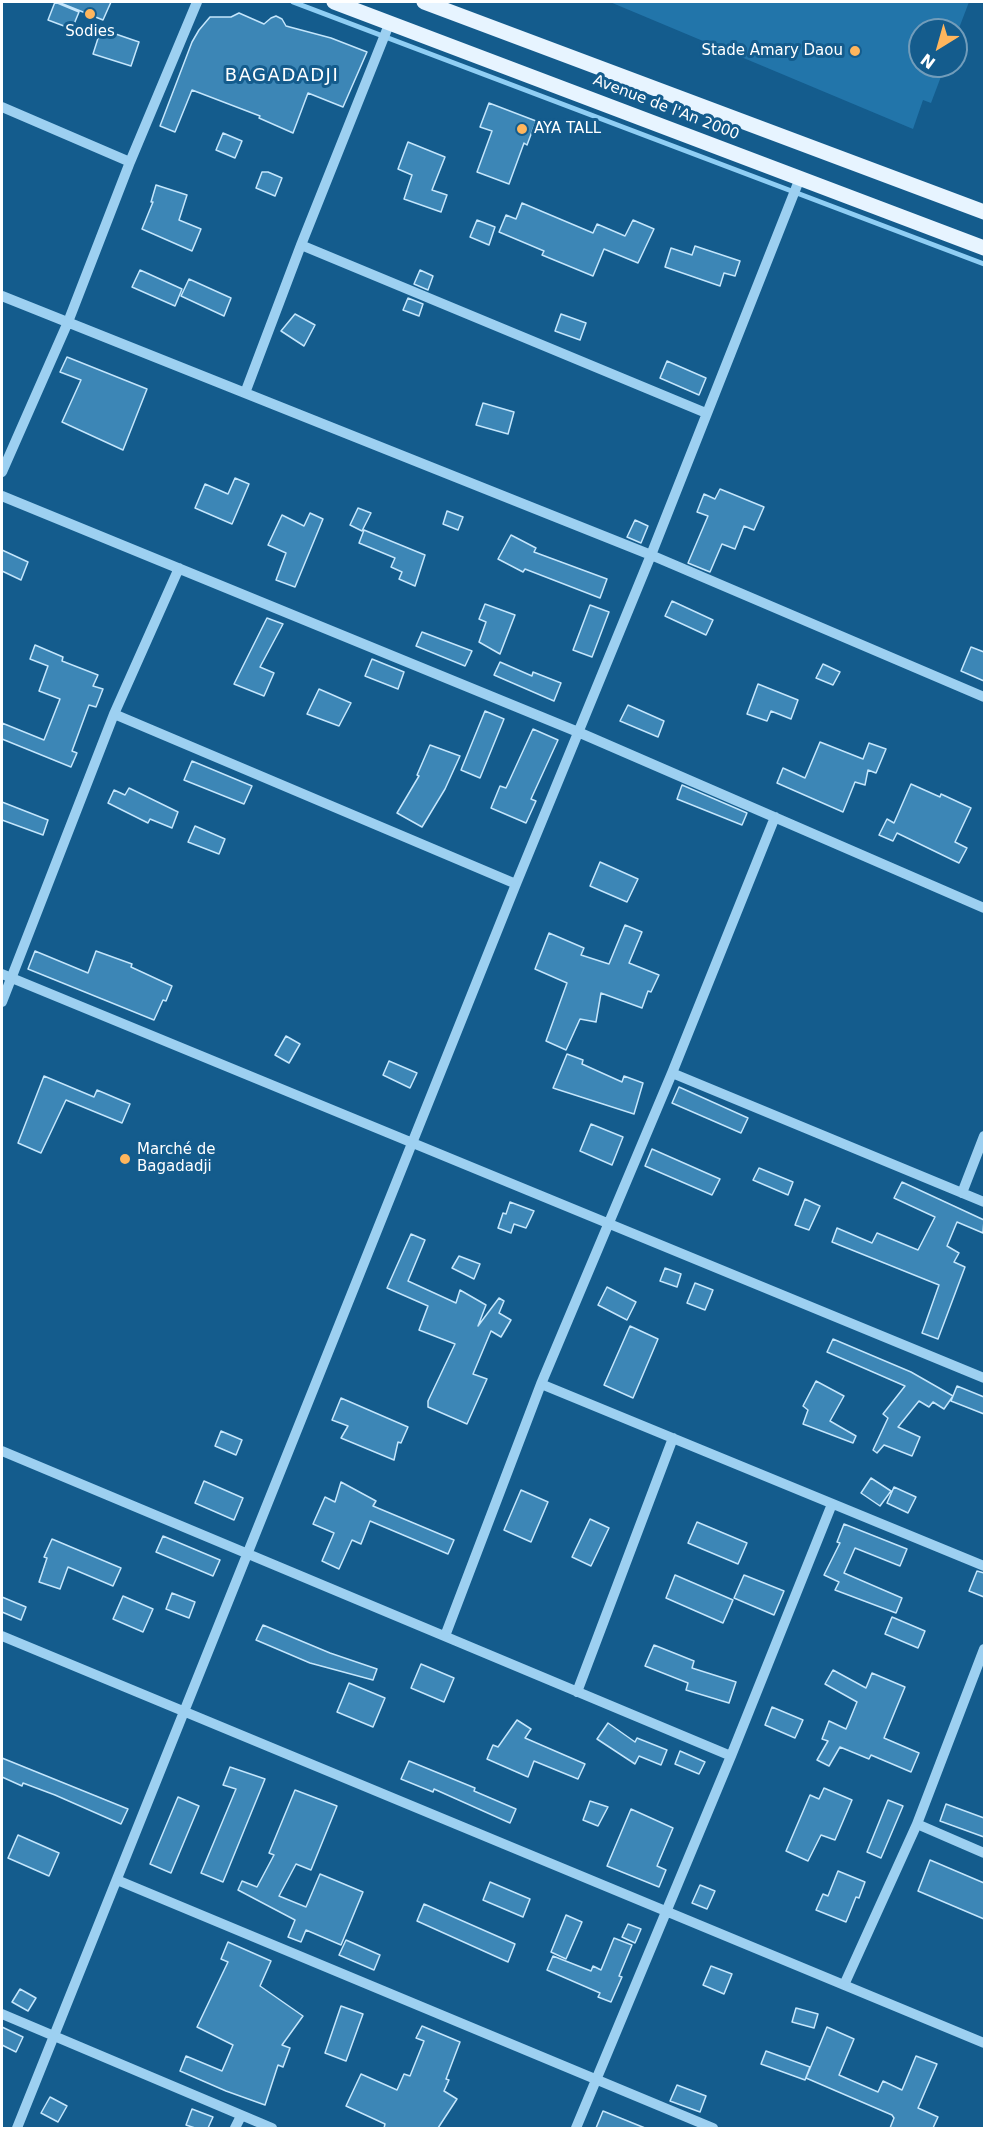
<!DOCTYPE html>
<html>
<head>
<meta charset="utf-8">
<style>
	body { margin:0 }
	#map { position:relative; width:986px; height:2130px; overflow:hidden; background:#145c8d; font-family:"DejaVu Sans",sans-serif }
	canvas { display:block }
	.frame { position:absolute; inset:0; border:3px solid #fff; pointer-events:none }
	.north { position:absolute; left:908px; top:18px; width:60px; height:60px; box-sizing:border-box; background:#145c8d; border:2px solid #729dbb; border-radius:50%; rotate:217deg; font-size:16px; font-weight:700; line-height:24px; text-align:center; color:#fff }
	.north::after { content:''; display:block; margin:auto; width:21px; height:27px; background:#ffb65d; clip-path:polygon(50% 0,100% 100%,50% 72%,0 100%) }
</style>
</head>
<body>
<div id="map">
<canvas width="986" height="2130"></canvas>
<div class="frame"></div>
<div class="north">N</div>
</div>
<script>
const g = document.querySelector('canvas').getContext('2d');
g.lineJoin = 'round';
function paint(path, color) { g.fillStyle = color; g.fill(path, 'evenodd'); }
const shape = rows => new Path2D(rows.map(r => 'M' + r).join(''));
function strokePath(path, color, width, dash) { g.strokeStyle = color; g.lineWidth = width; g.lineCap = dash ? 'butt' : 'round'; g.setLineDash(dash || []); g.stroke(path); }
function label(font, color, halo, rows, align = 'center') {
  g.font = font + ' "DejaVu Sans",sans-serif'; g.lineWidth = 6; g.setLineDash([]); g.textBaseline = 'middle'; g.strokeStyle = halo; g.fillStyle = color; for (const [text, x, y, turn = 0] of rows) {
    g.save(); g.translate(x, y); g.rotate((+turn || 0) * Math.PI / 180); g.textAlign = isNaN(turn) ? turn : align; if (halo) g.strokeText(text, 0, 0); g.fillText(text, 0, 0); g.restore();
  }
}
paint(shape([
	[610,2,969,2,956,36,956,30,920,30,920,66,945,66,931,103,923,100,913,129]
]), '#2275aa');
strokePath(shape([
	[293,2,984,264]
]), '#8fcef4', 5);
const building = shape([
	[55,2,79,12,72,29,48,20,55,2],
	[58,2,111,2,103,20,58,2],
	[239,13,264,24,271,18,276,16,282,19,286,26,331,38,367,52,343,107,308,93,293,133,259,118,260,116,192,90,175,132,160,126,192,42,199,30,210,17,231,17,239,13],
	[101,29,139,42,131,66,93,54,101,29],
	[489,103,536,121,527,145,524,143,509,184,477,172,492,131,480,127,489,103],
	[223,133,242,141,235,158,216,150,223,133],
	[408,142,445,157,432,190,447,195,441,212,404,199,412,175,398,169,408,142],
	[262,172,268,172,282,178,275,196,256,188,262,172],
	[156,185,187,195,179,220,201,229,192,251,142,229,153,202,151,202,156,185],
	[522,203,593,233,597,224,625,236,633,220,654,229,638,263,604,249,593,276,542,255,544,251,499,232,506,215,516,219,522,203],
	[477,220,495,227,489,245,470,237,477,220],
	[695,246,740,261,735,276,724,273,720,286,665,267,671,248,692,255,695,246],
	[140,270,182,289,175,306,132,287,140,270],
	[420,270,433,276,428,290,414,284,420,270],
	[189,279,231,298,224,316,181,296,189,279],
	[408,298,423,304,419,316,403,310,408,298],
	[295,314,315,325,304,346,281,331,295,314],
	[561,314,586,323,580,340,555,331,561,314],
	[67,357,147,389,123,450,62,422,81,380,60,372,67,357],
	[667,361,706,378,699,395,660,378,667,361],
	[483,403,514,412,508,434,476,425,483,403],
	[235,478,249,484,232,524,195,508,205,484,228,494,235,478],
	[720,489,764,507,754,530,744,526,735,549,722,544,710,572,688,563,708,516,697,512,704,494,715,499,720,489],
	[358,508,371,513,362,531,350,525,358,508],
	[447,511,463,517,458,530,443,524,447,511],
	[310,513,323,519,295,587,276,580,286,553,268,545,282,515,304,526,310,513],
	[635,520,648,526,641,543,627,537,635,520],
	[364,530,425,555,415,586,399,579,402,572,391,567,395,558,359,543,364,530],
	[511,535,536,548,534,552,607,579,600,598,525,569,523,572,498,559,511,535],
	[2,550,28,562,21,580,2,571,2,550],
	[672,601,713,620,706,635,665,616,672,601],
	[485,604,515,615,500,654,479,642,486,622,479,619,485,604],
	[590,605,609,612,592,657,573,650,590,605],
	[267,618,283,624,260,667,274,673,264,696,234,684,267,618],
	[422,632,472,651,465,666,416,646,422,632],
	[35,645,63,657,62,661,98,675,93,686,103,689,96,707,89,705,72,751,77,753,71,767,2,739,2,723,44,740,60,699,39,691,48,666,30,659,35,645],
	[971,647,984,652,984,681,961,671,971,647],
	[372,659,404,672,398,689,365,676,372,659],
	[500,662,532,676,533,672,561,683,554,701,494,675,500,662],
	[823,664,840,672,833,685,816,678,823,664],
	[758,684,798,700,791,719,771,711,767,721,747,714,758,684],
	[319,689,351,703,339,726,307,714,319,689],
	[628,705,664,721,658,737,620,721,628,705],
	[485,711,504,719,480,778,461,770,485,711],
	[533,729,558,740,531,799,536,801,526,823,491,808,500,786,506,788,533,729],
	[820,742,863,759,869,743,886,749,876,773,868,770,865,785,855,782,843,812,777,783,783,768,805,778,820,742],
	[430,745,460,756,445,789,422,827,397,813,419,776,417,775,430,745],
	[192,761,252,786,244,804,184,780,192,761],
	[911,784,940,797,941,794,971,808,955,842,967,848,959,863,897,833,893,841,879,835,887,819,894,823,911,784],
	[682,785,747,813,742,825,677,799,682,785],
	[129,788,178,812,172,828,150,819,148,823,108,803,114,790,125,795,129,788],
	[2,802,48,820,43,835,2,820,2,802],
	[195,826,225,839,219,854,188,842,195,826],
	[600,862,638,879,627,902,590,886,600,862],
	[625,925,642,932,629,963,659,975,651,992,648,991,642,1008,601,993,596,1022,580,1019,566,1050,546,1041,567,983,535,969,549,933,584,948,581,955,609,964,625,925],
	[35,951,88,973,96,951,132,964,131,967,172,986,166,1001,163,1000,154,1020,28,969,35,951],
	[286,1036,300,1044,289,1063,275,1055,286,1036],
	[567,1054,583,1060,582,1064,622,1082,624,1076,643,1083,634,1114,553,1088,567,1054],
	[389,1061,417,1073,410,1088,383,1075,389,1061],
	[44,1076,94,1097,97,1090,130,1104,122,1123,66,1100,41,1153,18,1143,44,1076],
	[679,1087,748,1118,741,1133,672,1103,679,1087],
	[591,1124,623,1137,612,1165,580,1151,591,1124],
	[652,1149,720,1179,712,1195,645,1166,652,1149],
	[759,1168,793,1182,788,1195,753,1180,759,1168],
	[902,1182,984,1220,983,1233,957,1222,947,1246,959,1253,954,1262,965,1267,938,1339,922,1333,939,1285,832,1242,837,1228,872,1243,877,1233,918,1250,935,1217,894,1198,902,1182],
	[805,1199,820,1206,809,1230,795,1225,805,1199],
	[510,1202,534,1211,526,1228,514,1224,511,1233,498,1228,503,1213,506,1214,510,1202],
	[411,1234,425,1240,408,1281,456,1303,460,1290,486,1305,478,1326,499,1298,504,1301,499,1313,511,1320,501,1337,491,1331,473,1374,487,1379,467,1424,428,1407,428,1401,455,1344,419,1330,428,1306,387,1288,411,1234],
	[459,1256,480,1264,474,1279,452,1268,459,1256],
	[665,1268,681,1274,677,1287,660,1281,665,1268],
	[695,1283,713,1290,705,1310,687,1303,695,1283],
	[607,1287,636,1302,627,1320,598,1305,607,1287],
	[630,1326,658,1339,633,1398,604,1385,630,1326],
	[833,1339,911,1372,953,1396,944,1409,933,1402,929,1407,919,1401,898,1427,920,1437,912,1456,884,1445,877,1453,873,1450,888,1418,883,1414,905,1386,827,1352,833,1339],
	[816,1381,844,1396,830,1421,856,1436,853,1443,803,1424,808,1410,803,1406,816,1381],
	[957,1386,984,1397,984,1414,951,1401,957,1386],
	[341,1398,408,1427,401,1443,398,1442,394,1460,341,1438,348,1426,332,1420,341,1398],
	[221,1431,242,1440,236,1455,215,1446,221,1431],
	[871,1478,891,1491,880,1506,861,1493,871,1478],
	[204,1481,243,1498,234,1520,195,1503,204,1481],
	[341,1482,376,1501,373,1506,454,1540,448,1554,370,1521,361,1544,352,1540,339,1569,322,1561,334,1533,313,1524,325,1497,335,1502,341,1482],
	[894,1487,916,1497,908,1513,887,1503,894,1487],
	[521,1490,548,1502,531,1542,504,1530,521,1490],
	[590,1519,609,1528,591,1566,572,1557,590,1519],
	[697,1522,747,1543,738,1564,688,1543,697,1522],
	[844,1524,907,1549,900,1566,855,1548,844,1573,902,1598,896,1613,835,1590,839,1582,824,1575,840,1543,837,1542,844,1524],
	[163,1536,220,1560,213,1576,156,1552,163,1536],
	[52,1539,121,1568,113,1586,68,1567,60,1589,39,1582,47,1558,44,1557,52,1539],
	[977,1571,984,1573,984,1597,969,1591,977,1571],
	[675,1575,733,1600,723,1623,666,1598,675,1575],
	[744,1575,784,1591,774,1615,734,1598,744,1575],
	[172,1593,195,1602,189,1618,166,1609,172,1593],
	[123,1596,153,1609,143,1632,113,1619,123,1596],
	[2,1597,26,1607,21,1620,2,1612,2,1597],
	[892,1617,925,1631,918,1648,885,1634,892,1617],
	[263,1625,330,1653,377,1669,373,1680,310,1663,256,1640,263,1625],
	[654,1645,694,1661,692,1668,736,1682,729,1703,686,1690,688,1683,645,1666,654,1645],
	[421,1664,454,1678,444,1702,411,1688,421,1664],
	[833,1670,866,1688,872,1673,905,1687,884,1738,919,1753,911,1772,871,1755,869,1759,840,1747,829,1766,817,1760,828,1741,822,1739,829,1721,846,1729,857,1702,825,1684,833,1670],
	[349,1683,385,1698,373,1727,337,1712,349,1683],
	[772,1707,803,1720,795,1738,765,1725,772,1707],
	[517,1720,531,1729,525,1738,585,1764,578,1779,534,1761,528,1777,487,1759,493,1745,498,1747,517,1720],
	[608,1723,635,1742,637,1738,667,1750,661,1765,639,1756,635,1764,597,1739,608,1723],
	[680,1751,705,1762,699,1774,675,1764,680,1751],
	[2,1758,128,1809,121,1824,55,1795,23,1783,22,1786,2,1777,2,1758],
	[409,1761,475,1788,474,1791,516,1809,510,1823,434,1789,433,1792,401,1779,409,1761],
	[230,1767,265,1779,223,1882,201,1873,236,1789,223,1785,230,1767],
	[824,1788,852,1800,835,1840,821,1835,808,1861,786,1851,810,1795,819,1799,824,1788],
	[295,1790,337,1806,311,1870,296,1864,279,1896,306,1907,320,1874,363,1892,341,1945,306,1930,301,1942,288,1937,295,1920,238,1890,242,1881,257,1887,274,1855,269,1853,295,1790],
	[178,1797,199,1806,171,1873,150,1864,178,1797],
	[888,1800,903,1806,881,1858,867,1852,888,1800],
	[590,1801,608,1807,598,1826,583,1820,590,1801],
	[946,1804,984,1818,984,1837,940,1821,946,1804],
	[631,1809,673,1828,657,1866,666,1870,659,1887,607,1866,631,1809],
	[18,1835,59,1853,49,1876,8,1858,18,1835],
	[930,1860,984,1883,984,1919,918,1891,930,1860],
	[838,1871,865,1882,859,1898,856,1897,846,1922,816,1910,823,1894,828,1896,838,1871],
	[490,1882,530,1899,523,1917,483,1900,490,1882],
	[700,1885,715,1891,707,1909,692,1903,700,1885],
	[424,1904,515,1944,508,1962,417,1921,424,1904],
	[566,1915,582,1922,566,1959,551,1952,566,1915],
	[628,1924,641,1929,635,1943,622,1937,628,1924],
	[614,1938,632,1945,619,1976,622,1977,611,2002,598,1997,600,1993,547,1970,553,1956,591,1971,593,1966,601,1970,614,1938],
	[346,1940,380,1955,374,1970,339,1955,346,1940],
	[228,1942,271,1961,260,1986,303,2016,282,2045,290,2048,283,2067,278,2065,265,2105,226,2091,180,2071,186,2056,222,2071,233,2045,197,2027,228,1962,221,1959,228,1942],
	[711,1966,732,1974,724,1994,703,1985,711,1966],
	[20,1989,36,1998,28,2011,12,2002,20,1989],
	[341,2006,363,2014,346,2061,325,2053,341,2006],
	[796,2008,818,2014,814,2028,792,2022,796,2008],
	[422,2026,460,2042,446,2079,449,2080,444,2091,457,2099,438,2128,384,2128,385,2124,346,2106,361,2074,397,2090,404,2074,410,2076,424,2041,416,2038,422,2026],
	[2,2027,23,2037,16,2052,2,2045,2,2027],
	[827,2027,854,2039,839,2075,878,2092,883,2081,902,2090,916,2056,937,2064,918,2108,938,2117,933,2128,890,2128,894,2118,892,2115,806,2078,827,2027],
	[766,2051,810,2067,805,2080,761,2064,766,2051],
	[677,2085,706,2096,700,2112,670,2101,677,2085],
	[50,2097,67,2106,58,2122,41,2113,50,2097],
	[192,2109,213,2117,208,2128,195,2128,186,2125,192,2109],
	[603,2111,645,2128,596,2128,603,2111]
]);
paint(building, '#3c86b6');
strokePath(building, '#c4e6fc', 1.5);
strokePath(shape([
	[2,107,130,162],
	[301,245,706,413],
	[2,296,651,555,984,697],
	[245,393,301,245,390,22],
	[2,472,68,322,130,162,197,2],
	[2,496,578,732,984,908],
	[114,714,516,884],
	[2,974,984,1378],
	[2,1002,114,714,179,568],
	[672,1073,984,1202],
	[962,1193,984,1136],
	[541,1384,984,1566],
	[2,1451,731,1756],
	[2,1636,984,2043],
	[445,1636,541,1384,672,1073,775,817],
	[577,1692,673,1438],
	[917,1824,984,1853],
	[117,1880,713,2128],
	[844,1985,917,1824,984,1649],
	[2,2014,272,2128],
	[17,2128,516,884,651,555,800,178],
	[235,2128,241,2116],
	[576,2128,731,1756,832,1504]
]), '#9dd0f1', 10);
strokePath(shape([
	[334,2,984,248],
	[424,2,984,212]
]), '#e7f4ff', 15);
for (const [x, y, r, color] of [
	[90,14,6,"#ffb65d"],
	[855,51,6,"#ffb65d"],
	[522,129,6,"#ffb65d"],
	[125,1159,6,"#ffb65d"]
]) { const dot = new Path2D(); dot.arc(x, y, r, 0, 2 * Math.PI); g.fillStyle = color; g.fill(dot); strokePath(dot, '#145c8d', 2); }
label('15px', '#fff', '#145c8d', [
	["Sodies",90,32,"center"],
	["Stade Amary Daou",843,51,"right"],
	["AYA TALL",534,129],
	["Marché de",137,1150],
	["Bagadadji",137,1167]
], 'left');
label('15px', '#fff', '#145c8d', [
	["Avenue de l'An 2000",666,108,21]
]);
g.letterSpacing = '1.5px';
label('18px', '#fff', '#145c8d', [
	["BAGADADJI",282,76]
]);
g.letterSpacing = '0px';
</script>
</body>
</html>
